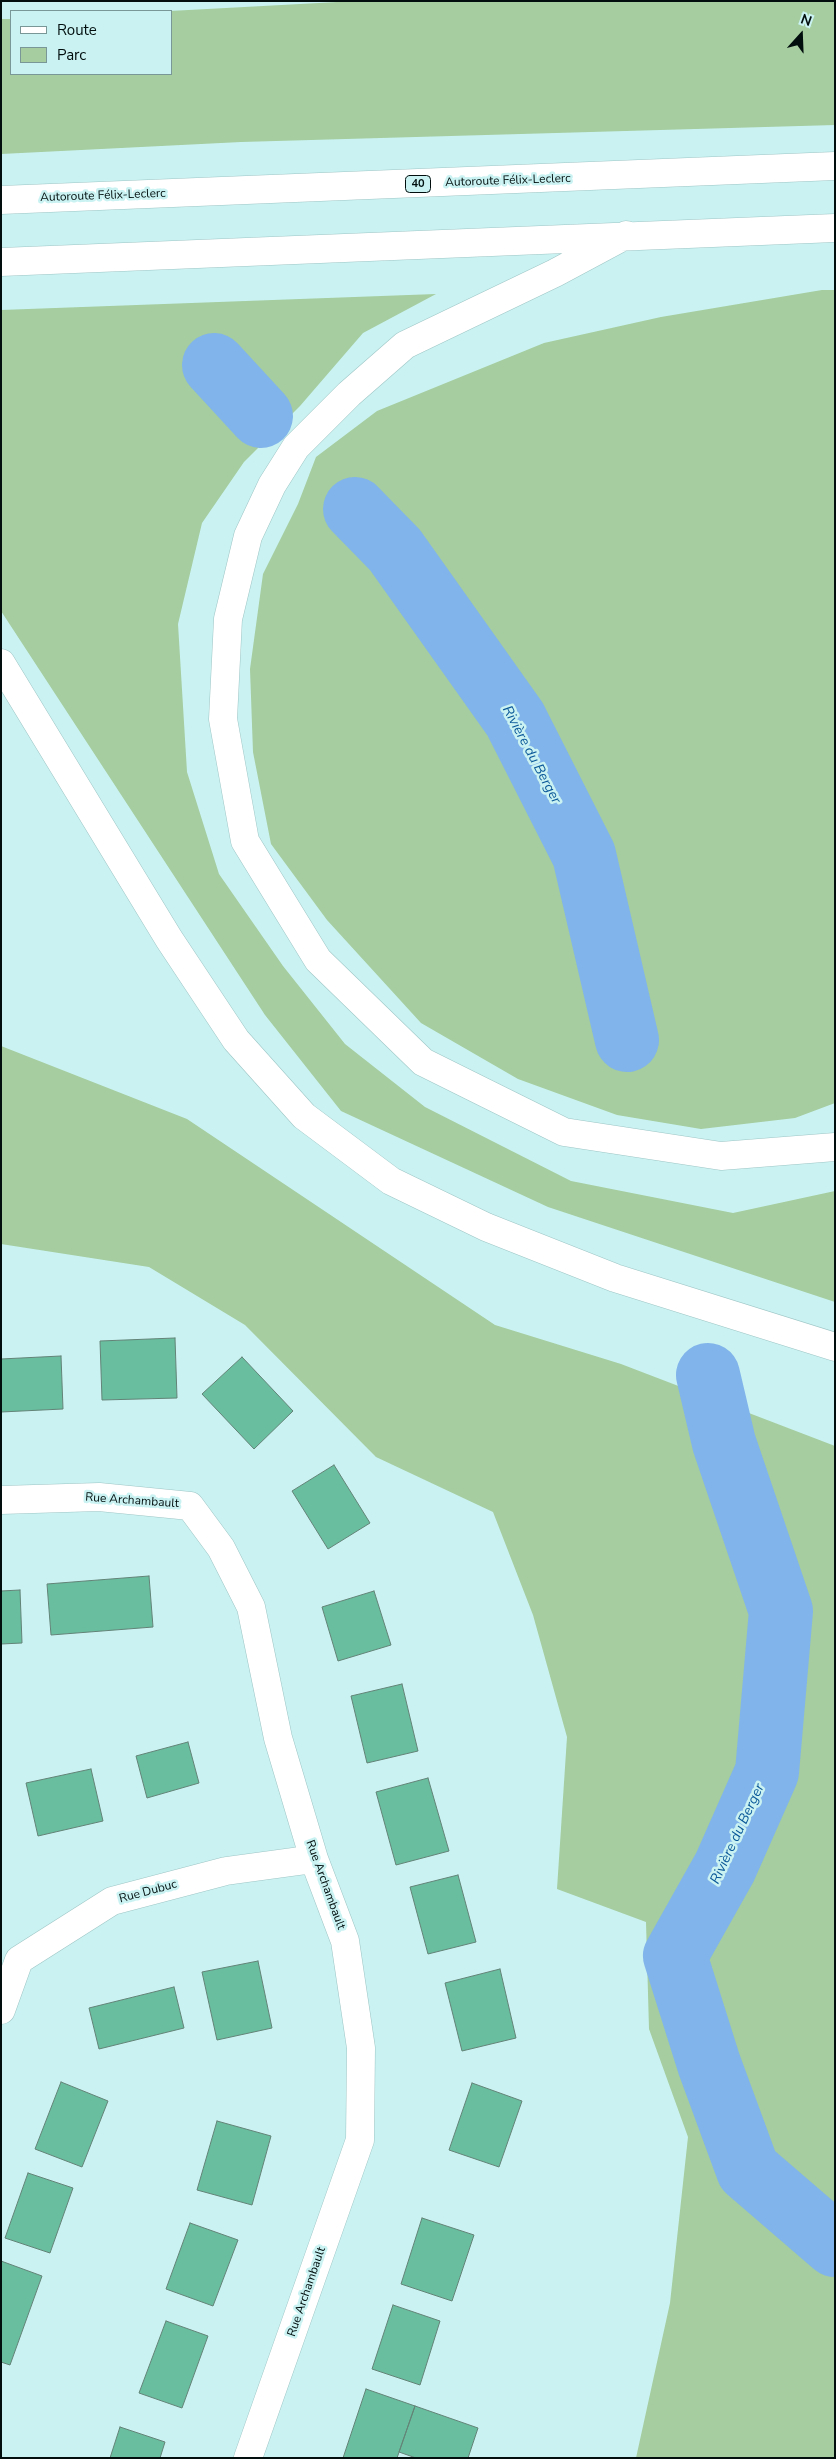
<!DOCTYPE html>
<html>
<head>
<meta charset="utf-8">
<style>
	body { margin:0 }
	#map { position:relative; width:836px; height:2459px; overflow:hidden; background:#caf2f2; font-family:"Nunito Sans",sans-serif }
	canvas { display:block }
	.frame { position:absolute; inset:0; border:2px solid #020e0e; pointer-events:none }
	.legend { position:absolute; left:10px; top:10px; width:162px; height:65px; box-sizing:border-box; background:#caf2f2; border:1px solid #7a9797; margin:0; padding:6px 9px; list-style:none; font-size:15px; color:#020e0e }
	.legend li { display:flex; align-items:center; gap:10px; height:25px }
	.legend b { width:25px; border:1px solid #7a9797 }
	.north { position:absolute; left:776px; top:10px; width:50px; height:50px; -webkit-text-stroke:4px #caf2f2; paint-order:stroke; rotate:20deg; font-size:14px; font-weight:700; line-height:20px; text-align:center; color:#020e0e }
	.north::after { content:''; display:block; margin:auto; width:18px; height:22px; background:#020e0e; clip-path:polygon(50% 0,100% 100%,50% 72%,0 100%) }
</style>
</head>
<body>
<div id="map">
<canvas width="836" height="2459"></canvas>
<div class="frame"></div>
<ul class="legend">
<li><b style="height:6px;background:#fff"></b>Route</li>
<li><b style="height:14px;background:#a5cd9f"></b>Parc</li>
</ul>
<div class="north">N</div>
</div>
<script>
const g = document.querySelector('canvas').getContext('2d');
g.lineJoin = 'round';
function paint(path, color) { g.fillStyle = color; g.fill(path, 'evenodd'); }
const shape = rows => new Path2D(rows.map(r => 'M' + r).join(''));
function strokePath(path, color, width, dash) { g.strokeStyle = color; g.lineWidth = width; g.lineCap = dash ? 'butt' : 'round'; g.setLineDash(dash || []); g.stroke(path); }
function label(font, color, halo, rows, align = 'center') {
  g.font = font + ' "Nunito Sans",sans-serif'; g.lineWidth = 5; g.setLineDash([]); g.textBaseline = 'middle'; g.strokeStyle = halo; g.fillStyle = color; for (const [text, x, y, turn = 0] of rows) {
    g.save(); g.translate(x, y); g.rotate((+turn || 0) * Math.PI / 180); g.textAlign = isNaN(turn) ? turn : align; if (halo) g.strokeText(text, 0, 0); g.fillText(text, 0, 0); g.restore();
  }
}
paint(shape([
	[356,1,835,1,835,125,241,142,1,154,1,19,11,19,11,74,171,74,171,11,170,11],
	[822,290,835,290,835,1103,795,1118,701,1129,617,1115,518,1079,421,1023,327,920,271,844,253,752,250,669,263,574,298,504,316,457,377,411,544,343,661,317],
	[436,294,363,333,300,406,244,462,202,523,178,624,187,772,219,874,283,966,345,1044,425,1107,571,1181,733,1213,835,1191,835,1302,548,1207,341,1111,265,1015,1,611,1,310],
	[1,1046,187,1119,495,1325,621,1364,835,1446,835,2458,636,2458,670,2303,688,2137,649,2029,646,1922,557,1889,567,1737,533,1615,493,1512,376,1457,245,1325,149,1267,1,1244]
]), '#a5cd9f');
strokePath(shape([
	[214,365,261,416],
	[355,509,395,550,515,719,584,855,627,1040],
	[708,1375,724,1443,781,1611,767,1772,725,1867,675,1956,709,2064,748,2170,835,2245]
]), '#81b4ea', 64);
const building = shape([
	[175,1338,177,1398,102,1400,100,1341,175,1338],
	[61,1356,63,1409,1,1412,1,1359,61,1356],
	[242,1357,293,1411,254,1449,202,1394,242,1357],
	[334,1465,370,1523,328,1549,292,1491,334,1465],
	[149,1576,153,1627,51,1635,47,1584,149,1576],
	[20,1590,22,1643,1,1644,1,1591,20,1590],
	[374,1591,391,1645,338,1661,322,1607,374,1591],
	[402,1684,418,1751,367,1763,351,1696,402,1684],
	[188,1742,199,1783,147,1798,136,1756,188,1742],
	[91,1769,103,1821,38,1836,26,1783,91,1769],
	[428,1778,449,1851,396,1865,376,1792,428,1778],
	[458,1875,476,1942,428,1954,410,1887,458,1875],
	[258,1961,272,2028,217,2040,202,1972,258,1961],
	[500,1969,516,2038,462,2051,445,1983,500,1969],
	[174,1987,184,2028,99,2049,89,2008,174,1987],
	[61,2082,108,2101,82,2167,35,2149,61,2082],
	[472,2083,522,2101,499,2167,449,2150,472,2083],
	[217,2121,271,2136,252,2205,197,2190,217,2121],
	[28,2173,73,2188,50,2253,5,2238,28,2173],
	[422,2218,474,2235,452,2301,401,2284,422,2218],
	[190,2223,238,2240,213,2306,166,2289,190,2223],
	[1,2261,42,2276,10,2365,1,2362,1,2261],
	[393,2305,440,2321,420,2385,372,2369,393,2305],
	[166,2321,208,2336,182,2408,139,2393,166,2321],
	[366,2389,415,2406,397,2458,343,2458,366,2389],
	[415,2406,478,2428,468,2458,416,2458,399,2452,415,2406],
	[120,2427,165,2442,160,2458,110,2458,120,2427]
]);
paint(building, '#68be9f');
strokePath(building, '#638377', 1);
const minor = shape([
	[1,1500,99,1497,190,1506,221,1548,251,1607,278,1738,314,1859,345,1941,361,2048,360,2140,248,2458],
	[1,2010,19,1960,112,1901,226,1871,314,1859]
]);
const motorway = shape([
	[1,200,835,166],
	[626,235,555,273,405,345,349,394,296,447,272,485,248,536,228,619,223,719,245,841,318,960,423,1062,564,1132,721,1156,835,1147],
	[1,262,835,228],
	[1,663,169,939,236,1040,304,1116,391,1181,486,1227,615,1278,835,1347]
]);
strokePath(minor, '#9ec5c5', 29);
strokePath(motorway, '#9ec5c5', 29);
strokePath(minor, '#fff', 28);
strokePath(motorway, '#fff', 28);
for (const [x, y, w] of [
	[418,184,25]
]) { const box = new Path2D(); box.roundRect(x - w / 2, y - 8.5, w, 17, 4); g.fillStyle = '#caf2f2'; g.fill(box); strokePath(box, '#020e0e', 1); }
label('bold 11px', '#020e0e', null, [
	["40",418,184]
]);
label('12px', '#020e0e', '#caf2f2', [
	["Autoroute Félix-Leclerc",508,181,-2],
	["Autoroute Félix-Leclerc",103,196,-2],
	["Rue Archambault",132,1501,4],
	["Rue Archambault",325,1885,70],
	["Rue Dubuc",148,1892,-15],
	["Rue Archambault",307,2292,-71]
]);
label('italic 14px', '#0b5899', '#caf2f2', [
	["Rivière du Berger",531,755,62],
	["Rivière du Berger",738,1834,-65]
]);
</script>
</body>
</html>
